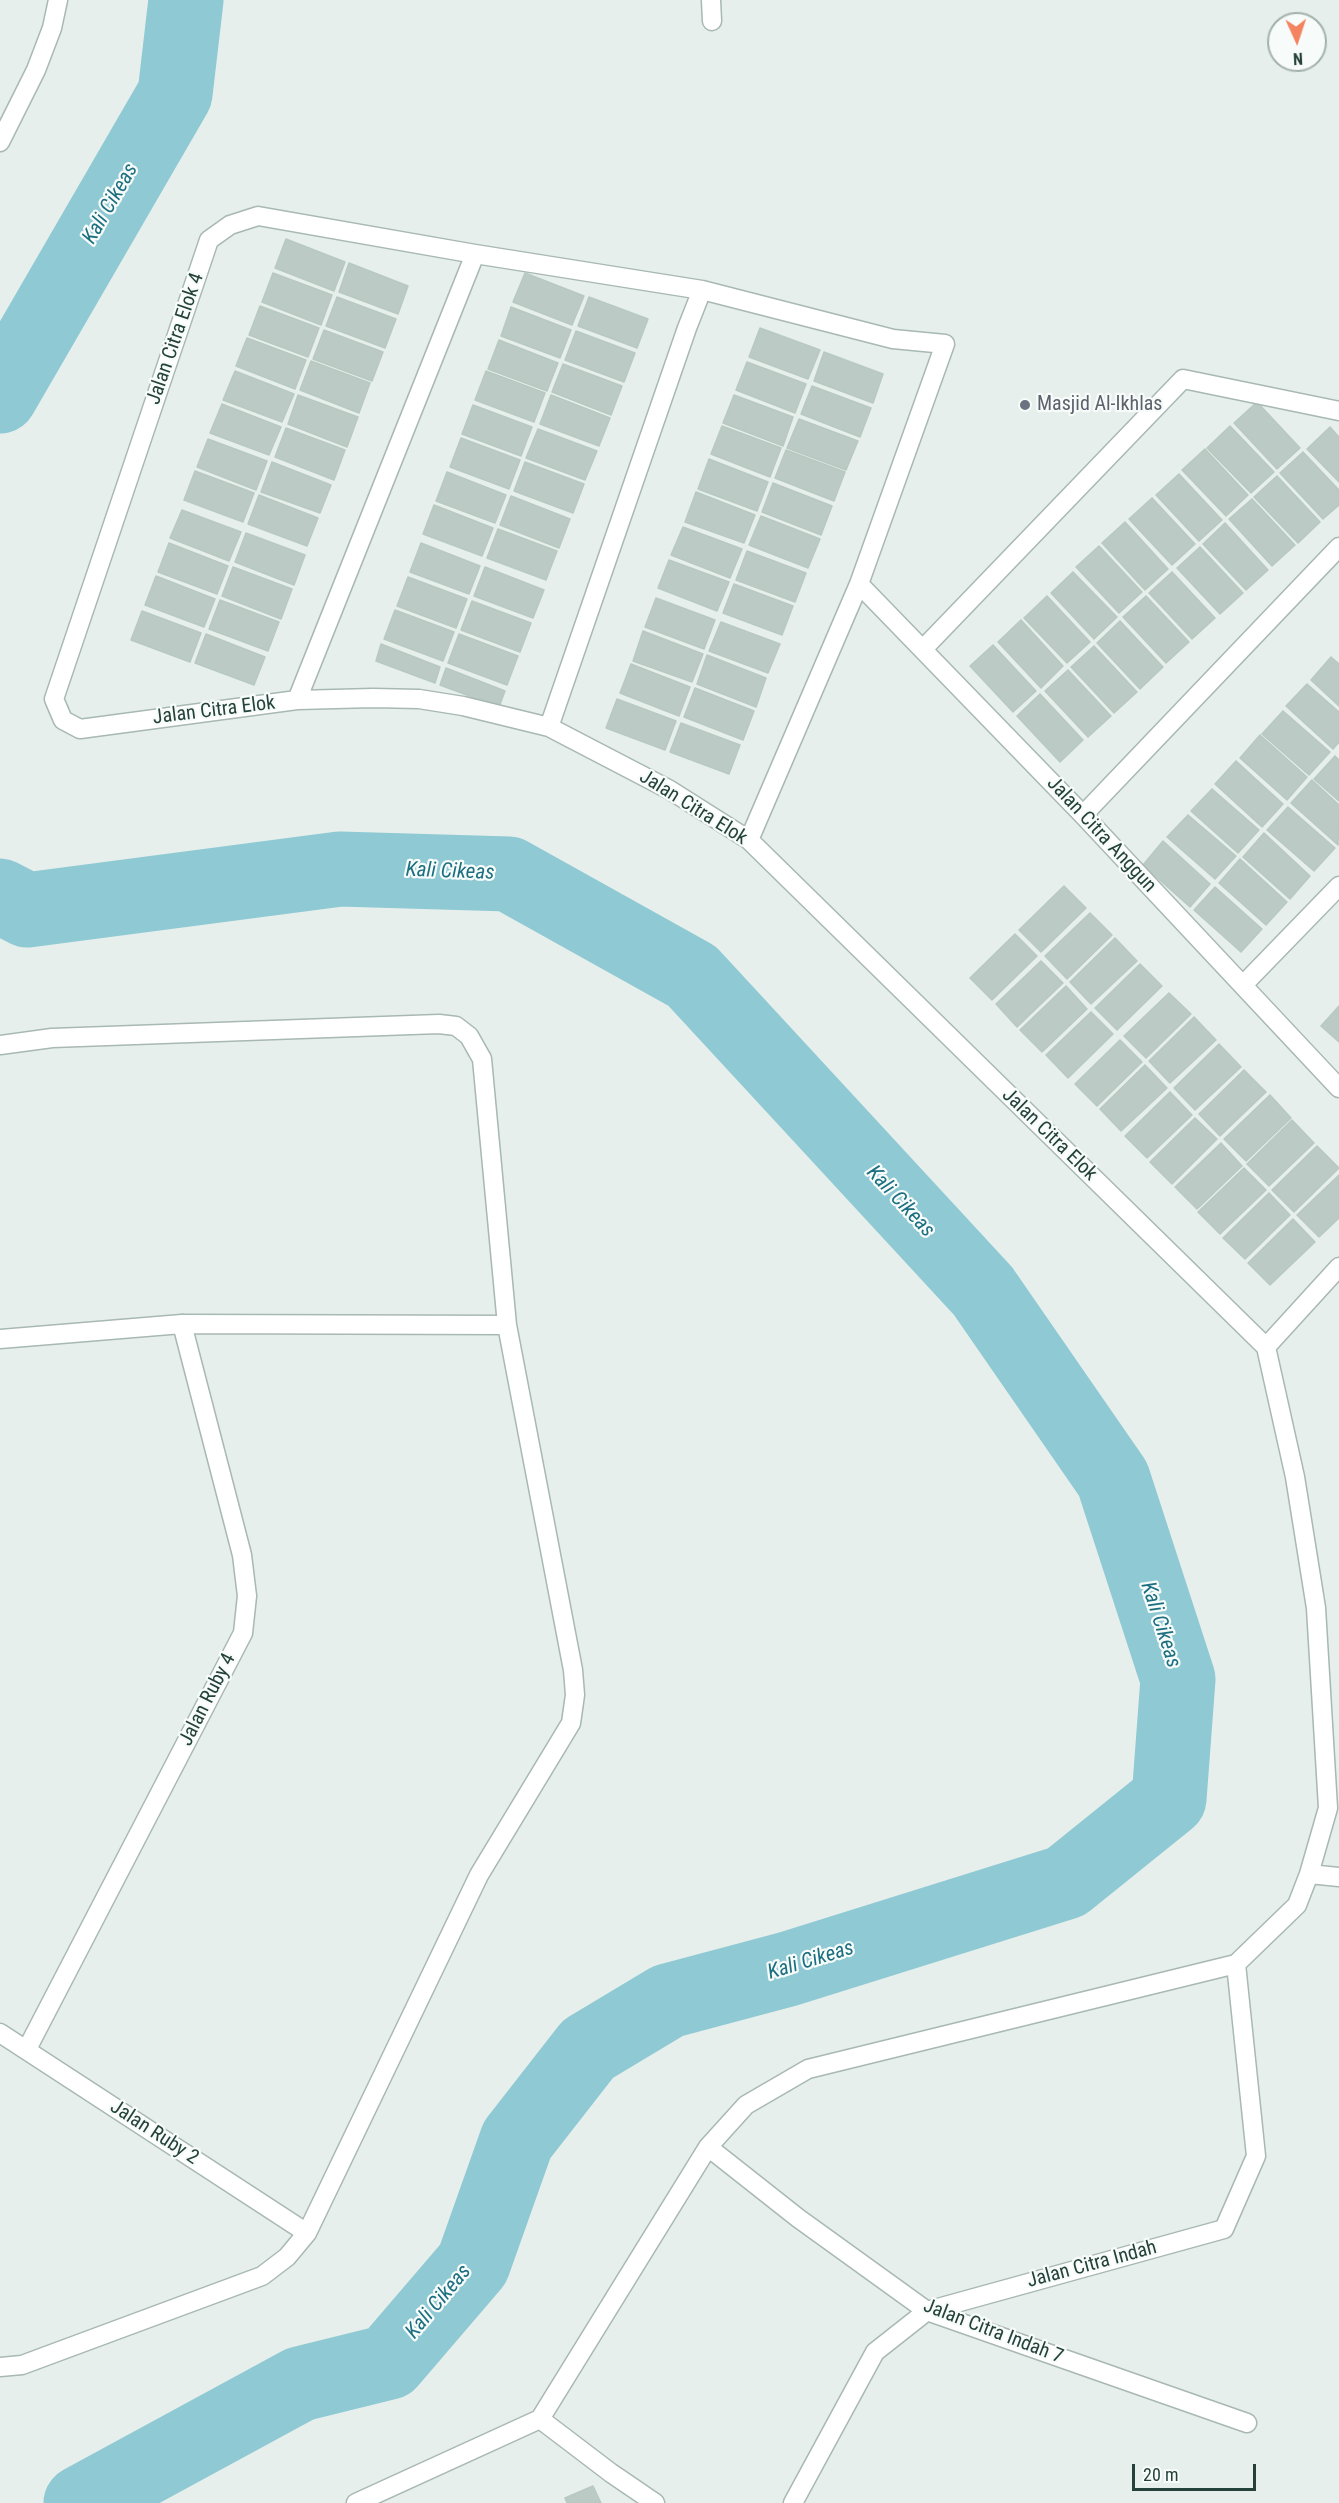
<!DOCTYPE html>
<html>
<head>
<meta charset="utf-8">
<style>
	body { margin:0 }
	#map { position:relative; width:1339px; height:2503px; overflow:hidden; background:#e6efeb; font-family:"Roboto Condensed",sans-serif }
	canvas { display:block }
	.north { position:absolute; left:1267px; top:12px; width:60px; height:60px; box-sizing:border-box; background:#f7fbf9; border:2px solid #a3b1ad; border-radius:50%; rotate:177deg; font-size:16px; font-weight:700; line-height:24px; text-align:center; color:#24423a }
	.north::after { content:''; display:block; margin:auto; width:21px; height:27px; background:#f4845f; clip-path:polygon(50% 0,100% 100%,50% 72%,0 100%) }
	.scale { position:absolute; left:1132px; top:2464px; width:124px; height:27px; box-sizing:border-box; border:3px solid #24423a; border-top:0; padding-left:8px; font-size:18px; line-height:21px; white-space:nowrap; color:#24423a; -webkit-text-stroke:4px #f7fbf9; paint-order:stroke }
</style>
</head>
<body>
<div id="map">
<canvas width="1339" height="2503"></canvas>
<div class="north">N</div>
<div class="scale">20 m</div>
</div>
<script>
const g = document.querySelector('canvas').getContext('2d');
g.lineJoin = 'round';
const shape = rows => new Path2D(rows.map(r => 'M' + r).join(''));
function strokePath(path, color, width, dash) { g.strokeStyle = color; g.lineWidth = width; g.lineCap = dash ? 'butt' : 'round'; g.setLineDash(dash || []); g.stroke(path); }
function paint(path, color) { g.fillStyle = color; g.fill(path, 'evenodd'); }
function label(font, color, halo, rows, align = 'center') {
  g.font = font + ' "Roboto Condensed",sans-serif'; g.lineWidth = 4.5; g.setLineDash([]); g.textBaseline = 'middle'; g.strokeStyle = halo; g.fillStyle = color; for (const [text, x, y, turn = 0] of rows) {
    g.save(); g.translate(x, y); g.rotate((+turn || 0) * Math.PI / 180); g.textAlign = isNaN(turn) ? turn : align; if (halo) g.strokeText(text, 0, 0); g.fillText(text, 0, 0); g.restore();
  }
}
strokePath(shape([
	[0,396,175,94,186,0],
	[0,896,27,910,340,869,509,874,692,976,983,1291,1113,1479,1178,1679,1169,1799,1066,1882,788,1969,668,2001,588,2049,517,2140,473,2264,389,2362,300,2384,81,2503]
]), '#8ec9d4', 75);
const building = shape([
	[286,239,345,262,334,291,275,268,286,239],
	[349,263,408,286,398,314,339,292,349,263],
	[273,273,332,295,321,325,262,302,273,273],
	[525,273,584,296,572,325,513,302,525,273],
	[337,297,396,319,385,348,326,326,337,297],
	[589,297,648,319,637,348,578,326,589,297],
	[260,306,319,328,308,357,249,335,260,306],
	[511,307,571,330,560,358,501,336,511,307],
	[760,328,820,350,808,379,749,357,760,328],
	[324,330,383,352,372,381,313,359,324,330],
	[576,331,635,353,624,382,565,360,576,331],
	[247,338,306,360,295,389,236,366,247,338],
	[499,340,558,363,547,391,488,369,499,340],
	[824,352,883,374,873,403,814,381,824,352],
	[311,361,370,383,359,413,300,390,311,361],
	[747,362,806,384,795,413,736,390,747,362],
	[563,364,622,386,611,415,552,392,563,364],
	[235,371,294,394,282,422,223,400,235,371],
	[486,371,545,393,534,422,475,400,486,371],
	[812,386,871,408,860,437,801,414,812,386],
	[298,395,358,417,347,447,288,424,298,395],
	[551,395,610,418,599,446,540,424,551,395],
	[734,395,793,417,783,446,723,423,734,395],
	[1257,402,1300,448,1277,469,1234,423,1257,402],
	[222,404,281,427,269,455,210,433,222,404],
	[473,405,532,427,521,456,462,434,473,405],
	[799,419,858,441,846,470,787,448,799,419],
	[722,426,781,448,770,477,711,454,722,426],
	[1230,426,1274,472,1251,493,1207,448,1230,426],
	[1330,427,1339,437,1339,482,1307,449,1330,427],
	[286,428,345,450,334,480,275,457,286,428],
	[538,429,597,451,585,480,526,458,538,429],
	[461,438,520,460,509,489,450,467,461,438],
	[208,439,267,461,256,490,197,467,208,439],
	[1205,449,1248,495,1226,516,1182,470,1205,449],
	[786,450,845,472,834,501,775,478,786,450],
	[1303,452,1339,490,1339,505,1323,519,1280,473,1303,452],
	[709,459,768,482,757,511,698,489,709,459],
	[272,462,331,485,320,513,261,492,272,462],
	[525,462,584,484,573,513,514,491,525,462],
	[195,471,254,493,243,522,184,500,195,471],
	[447,472,506,495,495,523,436,501,447,472],
	[1179,474,1222,520,1199,541,1156,495,1179,474],
	[1277,476,1320,522,1298,543,1254,497,1277,476],
	[773,483,832,506,821,535,762,512,773,483],
	[696,492,755,515,744,543,685,522,696,492],
	[259,495,318,518,307,546,248,524,259,495],
	[511,496,570,519,559,548,500,525,511,496],
	[1152,498,1195,544,1172,565,1129,519,1152,498],
	[1252,499,1295,545,1272,566,1229,519,1252,499],
	[434,505,493,528,482,556,423,534,434,505],
	[182,510,241,532,229,561,170,538,182,510],
	[761,516,820,539,808,568,749,545,761,516],
	[1125,522,1168,569,1145,590,1102,543,1125,522],
	[1225,523,1268,570,1246,590,1203,544,1225,523],
	[683,527,742,549,730,578,671,555,683,527],
	[498,529,557,551,546,580,487,558,498,529],
	[246,533,305,555,294,585,235,562,246,533],
	[169,543,228,566,217,594,158,572,169,543],
	[421,543,480,566,469,594,410,572,421,543],
	[1099,546,1142,592,1119,613,1076,567,1099,546],
	[1200,547,1243,593,1220,614,1177,568,1200,547],
	[747,551,806,573,795,602,736,580,747,551],
	[669,560,729,582,717,611,658,588,669,560],
	[233,567,292,589,281,619,222,596,233,567],
	[485,567,544,590,533,618,474,596,485,567],
	[1073,572,1117,617,1094,639,1051,593,1073,572],
	[1172,572,1215,618,1192,639,1149,593,1172,572],
	[156,576,215,599,204,627,145,605,156,576],
	[408,577,467,599,456,628,397,606,408,577],
	[734,584,793,606,782,635,723,613,734,584],
	[1047,596,1090,642,1067,663,1024,618,1047,596],
	[1146,596,1189,642,1166,663,1123,617,1146,596],
	[656,598,715,620,704,649,645,627,656,598],
	[220,600,279,622,268,651,209,629,220,600],
	[472,601,531,623,520,652,461,630,472,601],
	[395,610,454,632,443,661,384,639,395,610],
	[142,611,201,633,190,662,131,640,142,611],
	[1021,620,1063,666,1041,688,998,642,1021,620],
	[1120,621,1163,667,1140,689,1097,643,1120,621],
	[721,622,780,644,768,673,709,651,721,622],
	[643,631,703,654,692,682,633,661,643,631],
	[206,634,265,657,254,685,195,663,206,634],
	[459,634,518,656,507,685,448,663,459,634],
	[381,644,440,667,435,683,376,661,381,644],
	[993,645,1036,691,1013,712,970,666,993,645],
	[1094,646,1137,692,1114,713,1071,667,1094,646],
	[707,655,766,678,756,707,697,684,707,655],
	[1331,657,1339,664,1339,706,1311,680,1331,657],
	[631,664,690,687,679,716,620,693,631,664],
	[446,668,505,691,499,707,440,685,446,668],
	[1068,670,1111,716,1088,737,1045,691,1068,670],
	[1307,684,1339,712,1339,742,1333,749,1286,706,1307,684],
	[695,688,754,711,743,740,684,717,695,688],
	[1040,694,1083,740,1060,762,1017,716,1040,694],
	[617,699,676,721,665,750,606,728,617,699],
	[1283,711,1330,752,1309,775,1262,734,1283,711],
	[681,723,740,745,729,774,670,752,681,723],
	[1260,735,1307,777,1287,800,1240,758,1260,735],
	[1335,756,1339,760,1339,801,1314,779,1335,756],
	[1236,761,1283,804,1262,827,1215,784,1236,761],
	[1312,780,1339,805,1338,845,1291,803,1312,780],
	[1212,789,1259,830,1238,853,1191,811,1212,789],
	[1288,807,1335,848,1314,871,1267,830,1288,807],
	[1188,815,1236,856,1215,879,1167,837,1188,815],
	[1264,833,1310,876,1290,899,1243,857,1264,833],
	[1163,841,1210,884,1190,907,1143,865,1163,841],
	[1240,859,1287,902,1266,925,1219,883,1240,859],
	[1064,886,1086,908,1041,952,1019,930,1064,886],
	[1215,887,1262,929,1241,952,1194,910,1215,887],
	[1090,913,1112,935,1067,979,1045,956,1090,913],
	[1015,934,1037,956,992,1000,970,978,1015,934],
	[1115,938,1137,961,1091,1004,1070,982,1115,938],
	[1041,961,1063,983,1017,1027,996,1004,1041,961],
	[1140,964,1162,986,1117,1030,1095,1008,1140,964],
	[1066,986,1087,1009,1042,1052,1020,1030,1066,986],
	[1169,993,1191,1014,1146,1058,1124,1036,1169,993],
	[1339,1006,1339,1042,1321,1026,1339,1006],
	[1091,1012,1113,1034,1068,1078,1046,1055,1091,1012],
	[1194,1017,1216,1040,1170,1083,1149,1061,1194,1017],
	[1120,1040,1142,1062,1097,1106,1075,1084,1120,1040],
	[1219,1044,1241,1067,1195,1110,1174,1088,1219,1044],
	[1145,1065,1167,1088,1121,1131,1100,1109,1145,1065],
	[1244,1070,1266,1092,1220,1136,1199,1114,1244,1070],
	[1170,1092,1192,1115,1147,1158,1125,1136,1170,1092],
	[1270,1095,1291,1118,1246,1161,1224,1139,1270,1095],
	[1195,1118,1217,1139,1172,1184,1150,1162,1195,1118],
	[1292,1120,1314,1143,1269,1186,1247,1164,1292,1120],
	[1221,1143,1242,1166,1197,1209,1175,1187,1221,1143],
	[1317,1146,1339,1168,1294,1212,1272,1190,1317,1146],
	[1244,1168,1266,1190,1220,1234,1198,1212,1244,1168],
	[1339,1175,1339,1218,1319,1237,1297,1215,1339,1175],
	[1269,1193,1290,1215,1245,1259,1223,1238,1269,1193],
	[1293,1219,1315,1242,1270,1285,1248,1263,1293,1219],
	[593,2486,601,2503,567,2503,565,2498,593,2486]
]);
paint(building, '#bbcac4');
strokePath(building, '#b8c9c2', 1.5);
const street = shape([
	[711,0,712,21],
	[0,142,36,70,52,28,58,0],
	[702,290,893,339,945,344,859,584,749,840],
	[859,584,1083,815,1339,1088],
	[923,649,1183,379,1339,411],
	[297,700,475,254],
	[549,727,687,328,702,290,475,254,258,216,230,225,209,240,54,699,63,720,80,729,297,700,373,698,419,699,463,706,549,727,670,790,749,840,1266,1347],
	[1083,815,1339,547],
	[1243,985,1339,886],
	[0,1045,52,1038,439,1024,456,1026,469,1036,482,1059,507,1325,573,1670,575,1695,571,1723,479,1875,307,2233,287,2257,262,2276,22,2365,0,2367],
	[0,1339,182,1324,507,1325],
	[1309,1874,1339,1877],
	[0,2033,307,2233],
	[27,2049,243,1633,247,1596,242,1555,182,1324],
	[708,2147,798,2218,927,2311,1247,2423],
	[540,2419,611,2473,655,2503],
	[356,2503,540,2419,708,2147,746,2105,808,2069,1236,1964,1297,1905,1309,1874,1328,1808,1316,1608,1295,1477,1266,1347,1339,1267],
	[793,2503,875,2352,927,2311,1224,2229,1256,2156,1236,1964]
]);
strokePath(street, '#a8b8b2', 21);
strokePath(street, '#fff', 18);
for (const [x, y, r, color] of [
	[1025,405,6,"#6b7280"]
]) { const dot = new Path2D(); dot.arc(x, y, r, 0, 2 * Math.PI); g.fillStyle = color; g.fill(dot); strokePath(dot, '#f7fbf9', 2); }
label('20px', '#24423a', '#f7fbf9', [
	["Jalan Citra Elok 4",176,339,-71],
	["Jalan Citra Elok",214,711,-7],
	["Jalan Citra Elok",693,808,32],
	["Jalan Citra Anggun",1101,835,47],
	["Jalan Citra Elok",1049,1135,44],
	["Jalan Ruby 4",208,1700,-63],
	["Jalan Ruby 2",154,2133,33],
	["Jalan Citra Indah",1092,2265,-15],
	["Jalan Citra Indah 7",993,2332,21]
]);
label('20px', '#5b616d', '#f7fbf9', [
	["Masjid Al-Ikhlas",1037,405]
], 'left');
label('italic 21px', '#1c6f80', '#f7fbf9', [
	["Kali Cikeas",111,204,-60],
	["Kali Cikeas",450,872,2],
	["Kali Cikeas",900,1202,47],
	["Kali Cikeas",1160,1625,72],
	["Kali Cikeas",811,1961,-17],
	["Kali Cikeas",439,2302,-50]
]);
</script>
</body>
</html>
